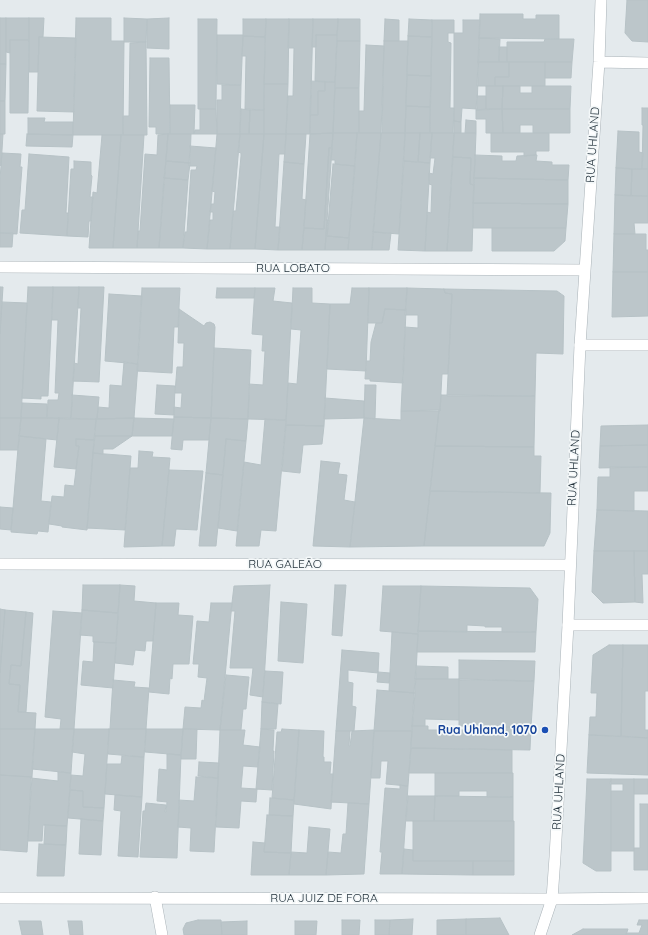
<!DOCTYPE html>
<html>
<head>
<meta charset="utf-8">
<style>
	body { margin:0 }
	canvas { display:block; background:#e4eaed }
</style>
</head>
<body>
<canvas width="648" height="935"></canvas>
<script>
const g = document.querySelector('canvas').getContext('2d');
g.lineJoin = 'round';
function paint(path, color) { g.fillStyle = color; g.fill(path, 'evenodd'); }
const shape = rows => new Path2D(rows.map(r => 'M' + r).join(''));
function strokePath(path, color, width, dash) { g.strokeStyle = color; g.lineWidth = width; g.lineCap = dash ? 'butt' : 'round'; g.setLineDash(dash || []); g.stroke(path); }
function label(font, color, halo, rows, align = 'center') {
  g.font = font + ' Quicksand,sans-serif'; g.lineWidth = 3.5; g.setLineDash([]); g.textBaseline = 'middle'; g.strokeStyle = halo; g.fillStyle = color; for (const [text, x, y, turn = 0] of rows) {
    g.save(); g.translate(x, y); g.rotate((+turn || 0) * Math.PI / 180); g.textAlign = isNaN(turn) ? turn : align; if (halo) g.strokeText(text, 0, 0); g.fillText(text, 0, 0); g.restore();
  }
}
const building = shape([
	[627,0,648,0,648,42,632,41,625,33,627,0],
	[480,14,523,14,523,19,536,19,536,15,559,15,559,39,479,38,480,14],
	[0,18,6,18,6,64,0,64,0,18],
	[6,18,29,18,29,40,10,40,10,53,6,52,6,18],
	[29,18,44,18,43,37,39,37,38,72,29,72,29,18],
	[76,18,111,18,111,41,124,41,123,135,73,135,76,18],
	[124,18,147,19,146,42,124,42,124,18],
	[169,18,169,49,147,48,147,19,169,18],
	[198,19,217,19,216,109,198,109,198,19],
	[243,19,266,19,265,37,243,36,243,19],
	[266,19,289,19,288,84,264,84,266,19],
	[289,19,313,19,310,134,286,134,288,96,293,96,294,48,288,48,289,19],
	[313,19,338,19,337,35,316,35,316,47,312,47,313,19],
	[338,19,360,19,360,41,337,41,338,19],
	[385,19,399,20,399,41,384,41,385,19],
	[409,19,432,20,432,37,408,36,409,19],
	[432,20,454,20,454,33,448,33,448,42,451,43,450,108,454,108,453,133,430,133,432,20],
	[463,20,480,20,477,109,462,108,461,122,454,121,454,33,463,33,463,20],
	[217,35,243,35,241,85,217,84,217,35],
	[316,35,337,35,335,82,315,81,316,35],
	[243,36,265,37,264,110,245,109,246,56,242,56,243,36],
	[408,36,432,37,431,76,407,75,408,36],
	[39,37,76,38,74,112,37,111,39,37],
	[479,38,500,39,499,62,478,62,479,38],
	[545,39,574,39,572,62,507,62,507,42,544,42,545,39],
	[10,40,29,40,28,113,10,113,10,40],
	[337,41,360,41,359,88,335,88,337,41],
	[384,41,408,41,405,133,382,133,384,41],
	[146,42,147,135,123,135,123,116,129,116,130,43,146,42],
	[366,45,384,46,381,133,359,133,359,111,364,111,366,45],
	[499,47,507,47,507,62,499,62,499,47],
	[150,58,169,58,170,134,156,134,156,127,149,127,150,58],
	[478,62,509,62,509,77,495,77,495,86,477,86,478,62],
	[509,62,545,62,545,86,495,86,495,77,509,77,509,62],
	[545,62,572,62,571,78,545,78,545,62],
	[0,64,6,64,5,101,0,101,0,64],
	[407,75,431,76,430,107,406,106,407,75],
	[311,81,325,82,325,91,318,91,318,115,310,115,311,81],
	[325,82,335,82,333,133,310,134,310,115,318,115,318,91,325,91,325,82],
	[264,84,288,84,286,134,264,134,264,84],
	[222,85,241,85,240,134,217,134,217,100,222,100,222,85],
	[486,86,503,86,502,109,486,109,486,86],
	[503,86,520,86,520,93,532,93,532,86,571,86,570,109,502,109,503,86],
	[335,88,359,88,359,133,333,133,335,88],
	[477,96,486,96,486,109,476,110,477,96],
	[0,101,5,101,5,134,0,134,0,101],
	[170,105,195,105,194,134,170,134,170,105],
	[406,106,430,107,430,133,405,133,406,106],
	[642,108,648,108,648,169,642,169,643,125,642,125,642,108],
	[200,109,216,109,217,134,194,134,195,130,200,130,200,109],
	[241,109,250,110,249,134,240,134,241,109],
	[502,109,570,109,570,133,533,133,533,125,520,125,520,133,503,133,502,109],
	[502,109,503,133,486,133,486,119,476,119,476,110,502,109],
	[250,110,264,110,264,134,249,134,250,110],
	[28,118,45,118,44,122,73,122,73,135,28,134,28,118],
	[466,120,476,121,476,133,465,133,466,120],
	[454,121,461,122,461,133,454,133,454,121],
	[618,131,639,132,639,152,643,153,642,169,616,168,618,131],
	[333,133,332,148,329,148,324,229,304,228,310,134,333,133],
	[333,133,357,133,355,166,335,164,335,160,331,160,333,133],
	[357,133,381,133,372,250,348,250,357,133],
	[381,133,405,133,399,234,373,232,381,133],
	[405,133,420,133,418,162,404,161,405,133],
	[420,133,432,133,430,163,418,162,420,133],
	[432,133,454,133,447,251,425,251,427,212,431,213,432,185,429,184,429,173,433,174,435,158,430,158,432,133],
	[454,133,476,133,474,185,470,184,471,158,453,157,454,133],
	[491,133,549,133,549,151,536,151,536,155,524,156,524,152,491,152,491,133],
	[0,134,3,134,1,166,0,165,0,134],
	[27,134,73,135,72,147,26,146,27,134],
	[168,134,159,248,137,248,138,231,140,231,145,154,157,155,158,135,168,134],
	[168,134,191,134,190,163,166,161,168,134],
	[217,134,240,134,230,249,207,249,210,220,213,220,213,212,210,212,211,204,214,204,215,192,212,191,217,134],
	[240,134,264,134,255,249,230,249,233,211,236,211,241,156,241,153,238,152,240,134],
	[264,134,286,134,285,154,279,154,275,227,280,227,278,250,255,249,264,134],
	[286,134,306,134,304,164,284,162,286,134],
	[102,135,121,135,113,248,89,248,93,192,97,193,102,135],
	[121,135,144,135,137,248,113,248,121,135],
	[190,146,216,148,207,249,183,248,185,232,187,232,191,170,196,170,197,166,189,166,190,146],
	[329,148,332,148,325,250,302,250,304,228,324,229,329,148],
	[2,153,21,154,20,167,22,167,17,234,0,233,0,179,2,153],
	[29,154,69,157,66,213,68,213,67,236,20,233,22,210,25,210,29,154],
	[475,155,502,156,502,161,516,161,517,156,537,155,536,161,552,162,552,165,569,165,568,180,474,178,475,155],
	[453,157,471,158,470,184,474,185,472,251,447,251,453,157],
	[74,161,91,162,91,175,92,176,90,197,93,197,91,221,89,221,88,237,67,236,71,169,74,169,74,161],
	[166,161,190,163,188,180,164,178,166,161],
	[404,161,430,163,425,251,398,250,404,161],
	[284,162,304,164,302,199,306,200,302,250,278,250,284,162],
	[333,164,355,166,349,238,327,236,333,164],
	[616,168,632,169,631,196,615,195,616,168],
	[632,169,648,169,648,196,631,196,632,169],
	[164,178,188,180,183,248,159,248,164,178],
	[474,178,568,180,568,204,473,203,474,178],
	[615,195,648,196,648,223,634,223,635,234,614,234,615,195],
	[473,203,568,204,566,228,473,228,473,203],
	[327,220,329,220,327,236,349,238,348,250,325,250,327,220],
	[492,228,566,228,565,241,554,251,492,251,492,228],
	[373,232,391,233,389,250,372,250,373,232],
	[0,233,13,233,12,247,0,247,0,233],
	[614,234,646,234,646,250,648,250,648,272,613,272,614,234],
	[613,272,648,272,648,316,612,317,613,272],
	[0,287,3,287,0,334,0,287],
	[28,287,53,287,48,396,41,396,41,399,22,398,28,287],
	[53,287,79,287,71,419,47,418,48,400,58,400,59,393,55,393,58,320,52,320,53,287],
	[79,287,104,287,99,382,73,381,74,363,78,364,81,308,78,308,79,287],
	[142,288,180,288,178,327,174,327,172,373,137,371,142,288],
	[217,288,255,288,254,298,216,298,217,288],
	[255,288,275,288,273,301,292,303,286,420,248,419,249,384,263,385,265,351,262,351,263,335,252,334,255,288],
	[293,288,312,288,312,303,330,304,324,426,286,425,288,383,297,384,301,330,291,329,293,288],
	[352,288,369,288,366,371,327,369,330,304,350,304,352,288],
	[369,288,407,288,406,310,385,309,382,323,368,323,369,288],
	[407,288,444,289,445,293,452,294,448,374,442,374,440,411,401,411,405,327,418,328,418,315,405,315,407,288],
	[444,289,557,291,564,296,563,354,536,353,535,396,447,396,452,294,445,293,444,289],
	[109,294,142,296,138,364,105,361,109,294],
	[2,302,27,303,21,418,0,418,0,334,2,302],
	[179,309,204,326,206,323,210,322,214,324,215,327,211,418,174,417,174,407,181,408,182,393,175,393,177,367,183,367,184,343,178,343,179,309],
	[385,309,406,310,403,383,370,381,370,379,365,379,366,361,370,361,371,342,376,323,382,323,385,309],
	[214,348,251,350,248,419,211,418,214,348],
	[124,362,138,364,134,418,97,419,98,407,109,408,110,385,122,386,124,362],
	[157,385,175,386,174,415,155,414,157,385],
	[365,385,376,385,375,419,364,418,365,385],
	[72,395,99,397,97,419,71,419,72,395],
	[441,395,535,396,534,447,435,446,439,410,440,411,441,395],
	[325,398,364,401,364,418,324,419,325,398],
	[22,403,47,404,47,418,21,418,22,403],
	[439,410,424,546,350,547,364,418,401,420,401,411,439,410],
	[174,417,211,418,209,440,183,440,182,450,171,449,174,417],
	[0,418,21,418,18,450,0,450,0,418],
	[21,418,59,418,57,440,19,436,21,418],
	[59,418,96,419,94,440,76,439,76,446,79,446,76,469,54,467,59,418],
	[134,418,174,419,172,436,132,436,134,418],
	[134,418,132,436,95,436,96,419,134,418],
	[211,418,248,419,246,441,226,439,223,475,206,473,211,418],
	[265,419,286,420,276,531,261,530,259,546,236,546,244,462,261,465,265,419],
	[286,425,324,426,322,444,303,445,300,473,282,471,286,425],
	[648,425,648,445,600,446,601,426,648,425],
	[19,436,46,439,41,501,51,502,48,532,38,531,37,534,11,532,19,436],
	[95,436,132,436,113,449,103,449,103,454,93,453,95,436],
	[76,439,94,440,87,530,62,527,62,526,49,524,52,496,64,497,65,485,74,486,79,446,76,446,76,439],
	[226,439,246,441,237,531,218,528,226,439],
	[648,445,648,467,599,468,600,446,648,445],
	[435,446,534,447,534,456,541,456,540,493,430,491,435,446],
	[139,451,153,452,152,457,170,458,162,546,124,547,130,468,138,468,139,451],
	[93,453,131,456,125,530,87,528,93,453],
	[321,461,340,463,338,474,347,475,344,500,355,502,350,547,313,546,321,461],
	[610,467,648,467,648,491,634,491,634,511,597,510,598,477,610,477,610,467],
	[169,470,203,471,197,530,176,529,174,546,162,546,169,470],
	[206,473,223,475,216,546,199,546,206,473],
	[430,491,551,493,550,533,544,546,424,546,430,491],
	[0,507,13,508,11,530,0,529,0,507],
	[597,510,648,511,648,551,594,551,597,510],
	[594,551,634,551,635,602,603,603,592,592,594,551],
	[634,551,648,551,648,574,642,574,643,603,635,602,634,551],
	[83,585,120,585,118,613,82,610,83,585],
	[120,585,135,586,134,601,156,603,153,641,146,641,145,651,135,650,133,665,115,663,120,585],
	[270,585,263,697,250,695,253,668,230,668,235,611,231,611,234,586,270,585],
	[335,585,346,585,342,636,332,635,335,585],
	[383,586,421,586,418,634,380,631,383,586],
	[421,586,530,588,538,599,536,632,502,632,502,627,485,627,485,626,467,625,467,632,418,631,421,586],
	[281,602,307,604,303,663,278,661,281,602],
	[156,603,179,603,178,615,193,616,189,664,173,664,172,679,170,678,169,694,149,692,156,603],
	[211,603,232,603,220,730,183,729,185,707,201,708,202,700,204,701,207,678,198,677,199,664,193,664,197,621,209,622,211,603],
	[0,609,5,610,0,673,0,609],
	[5,610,26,612,21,666,11,665,9,684,20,685,18,712,36,713,35,729,0,729,0,673,5,610],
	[82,610,118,613,116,643,93,642,93,636,80,635,82,610],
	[53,611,82,613,74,729,60,729,61,719,45,717,53,611],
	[26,612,33,613,26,712,18,712,20,685,9,684,11,665,21,666,26,612],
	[418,631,536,632,535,652,417,652,418,631],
	[392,632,418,634,415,693,389,691,392,632],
	[94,642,116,643,113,688,81,685,83,661,93,662,94,642],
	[609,645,623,645,621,736,589,735,590,717,596,717,597,693,591,693,593,655,609,645],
	[623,645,648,645,648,691,645,691,645,730,648,730,648,738,621,736,623,645],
	[342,650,379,653,378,673,348,670,348,682,353,683,352,706,356,707,354,731,336,731,342,650],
	[459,660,535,661,534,681,459,680,459,660],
	[416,666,448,667,448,679,415,679,416,666],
	[265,671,283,672,281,704,262,702,265,671],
	[378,672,390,673,389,683,377,682,378,672],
	[226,675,249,677,246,709,243,709,241,730,220,730,226,675],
	[415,679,459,679,459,720,425,719,425,726,412,726,415,679],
	[459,679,534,681,531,727,459,726,459,679],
	[113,680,135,682,134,687,149,688,146,729,110,729,113,680],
	[377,690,415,693,412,731,374,731,377,690],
	[262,702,278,704,276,729,261,729,262,702],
	[412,726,428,726,428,730,471,730,470,727,531,727,530,750,411,748,412,726],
	[0,729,35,729,32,777,0,775,0,729],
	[35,729,74,729,71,773,32,769,35,729],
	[74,729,109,729,104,808,83,807,83,791,70,790,71,775,83,776,85,754,72,752,74,729],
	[109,729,146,729,144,757,108,754,109,729],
	[146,729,183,729,181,755,145,752,146,729],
	[183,729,197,729,196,759,181,759,183,729],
	[261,729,274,730,273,751,274,751,272,790,256,789,261,729],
	[282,729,299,730,294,800,272,798,277,732,281,732,282,729],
	[220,730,245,730,243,745,260,747,258,767,243,766,241,788,257,789,256,802,241,801,239,828,216,827,220,730],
	[299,730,324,731,323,757,324,757,324,762,331,762,330,774,333,774,331,809,294,804,299,730],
	[336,731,350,731,349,746,350,746,352,731,374,730,369,804,331,802,336,731],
	[374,731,412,731,408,786,386,784,388,761,381,761,380,778,371,778,374,731],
	[589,735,648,738,648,775,587,773,589,735],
	[411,748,512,750,512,773,409,773,411,748],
	[167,754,181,755,177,858,140,857,143,811,145,811,146,803,166,805,165,812,166,812,167,802,157,801,159,769,167,770,167,754],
	[122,756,144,757,142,797,105,794,107,764,121,764,122,756],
	[199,762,219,763,218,778,198,776,199,762],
	[58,772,71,773,67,826,43,825,42,841,28,841,31,778,58,781,58,772],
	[435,773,513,773,513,797,487,797,487,791,459,791,459,796,435,796,435,773],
	[0,775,32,777,27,852,0,850,0,775],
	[196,777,218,778,214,852,190,851,191,828,178,827,179,800,194,801,196,777],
	[587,779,611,779,611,871,596,871,583,863,587,779],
	[611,779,634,779,634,851,611,851,611,791,623,791,623,784,610,784,611,779],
	[634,779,648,779,648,794,634,794,634,779],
	[400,785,408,786,402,874,380,874,382,852,380,852,385,788,400,789,400,785],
	[70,790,83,791,83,807,104,808,103,821,68,818,70,790],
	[115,795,142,797,138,857,118,856,121,811,114,810,115,795],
	[408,796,435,796,434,821,406,821,408,796],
	[435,796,513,797,513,821,434,821,435,796],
	[270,798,294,800,293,816,269,815,270,798],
	[348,803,369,804,364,874,326,875,328,852,341,853,343,834,346,834,348,803],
	[640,804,648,804,648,870,634,870,634,848,640,848,640,804],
	[267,815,293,816,291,853,264,852,267,815],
	[81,819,103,821,101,855,79,854,81,819],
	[413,821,514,821,514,861,413,861,413,821],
	[45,825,67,826,66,845,44,844,45,825],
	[309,827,330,829,326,875,289,875,291,852,307,853,309,827],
	[253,842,265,843,264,852,291,853,289,875,251,875,253,842],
	[39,844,66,845,64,876,37,876,39,844],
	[404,849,413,850,413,861,473,861,473,875,402,874,404,849],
	[473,861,514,861,514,875,473,875,473,861],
	[500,918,509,935,466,935,466,919,500,918],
	[413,919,412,935,389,935,390,920,413,919],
	[466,919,466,935,437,935,437,920,466,919],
	[198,920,221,920,222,935,184,935,183,929,186,923,198,920],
	[342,920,360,920,359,935,342,935,342,920],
	[375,920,390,920,389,935,375,935,375,920],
	[639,920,648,920,648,935,626,935,626,933,639,933,642,925,637,925,639,920],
	[19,921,41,921,43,935,22,935,19,921],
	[68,921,82,921,83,935,70,935,68,921],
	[247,921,247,935,222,935,221,922,247,921],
	[295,921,317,921,316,935,295,935,295,921],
	[583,929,628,929,626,935,572,935,583,929]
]);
paint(building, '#bcc6ca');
strokePath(building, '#b7c2c6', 1);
const minor = shape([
	[599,62,648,63],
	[0,267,585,270],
	[580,345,599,62,601,0],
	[0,564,570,565],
	[568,625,648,625],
	[155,897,162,935],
	[552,899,648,898]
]);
const tertiary = shape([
	[0,898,552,899],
	[540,935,552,899,555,857,568,625,580,345,648,345]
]);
strokePath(minor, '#aab3b8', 12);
strokePath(tertiary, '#aab3b8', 12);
strokePath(minor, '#fff', 11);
strokePath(tertiary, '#fff', 11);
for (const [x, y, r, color] of [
	[545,730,4,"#1a4fb4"]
]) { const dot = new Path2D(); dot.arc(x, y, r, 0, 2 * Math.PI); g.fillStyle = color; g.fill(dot); strokePath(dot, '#f4f8f9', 1.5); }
label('12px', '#24333d', '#f4f8f9', [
	["RUA UHLAND",593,145,-86],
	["RUA LOBATO",293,268],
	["RUA UHLAND",574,468,-87],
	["RUA GALEÃO",285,564],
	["RUA UHLAND",559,792,-87],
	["RUA JUIZ DE FORA",324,898]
]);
label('bold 12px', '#164399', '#f4f8f9', [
	["Rua Uhland, 1070",537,730]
], 'right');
</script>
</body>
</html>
